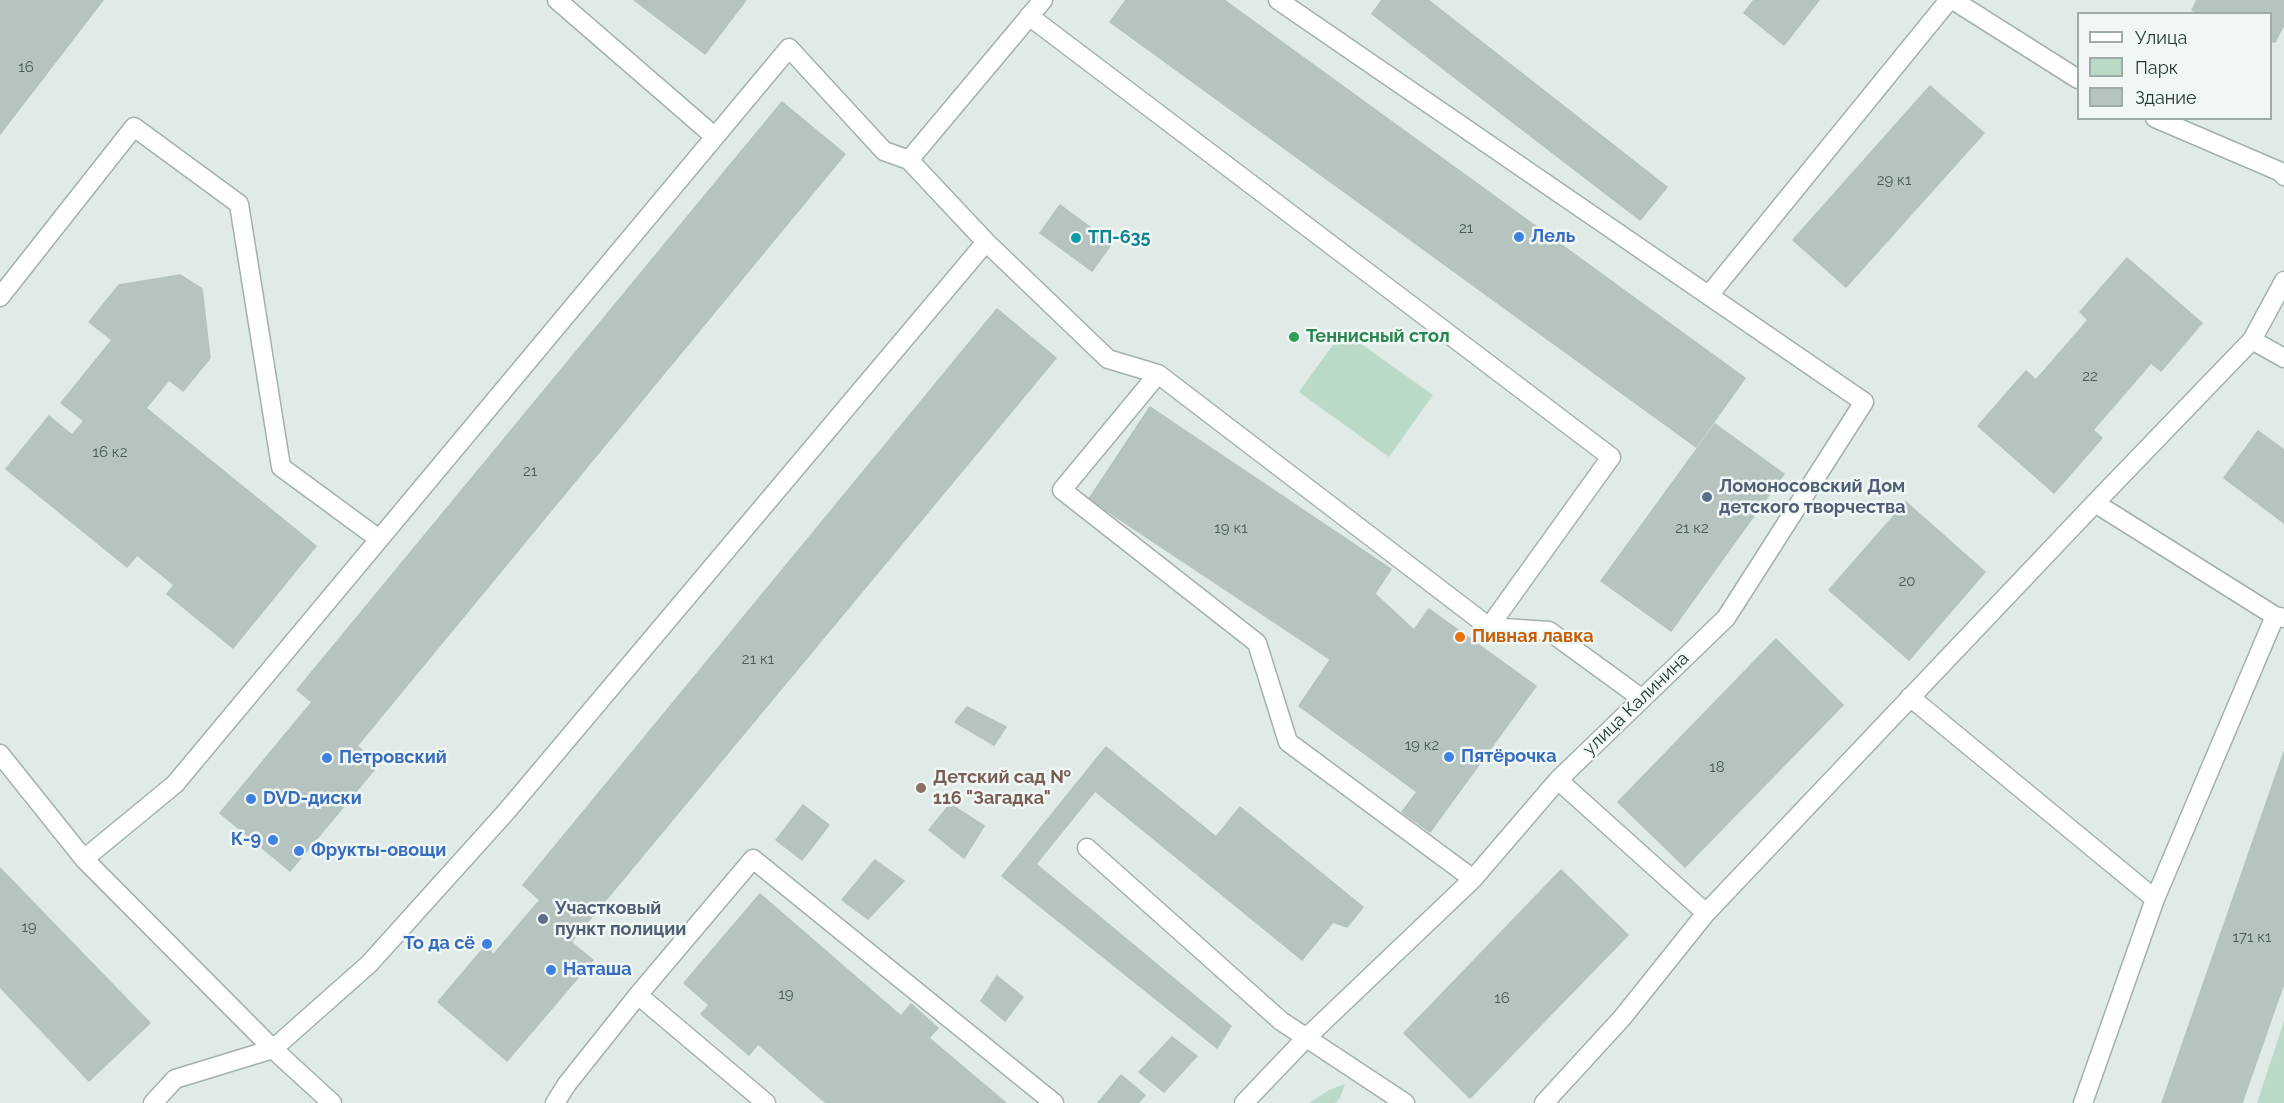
<!DOCTYPE html>
<html>
<head>
<meta charset="utf-8">
<style>
	body { margin:0 }
	#map { position:relative; width:2284px; height:1103px; overflow:hidden; background:#e0eae6; font-family:Raleway,sans-serif }
	canvas { display:block }
	.legend { position:absolute; left:2077px; top:12px; width:195px; height:108px; box-sizing:border-box; background:#f0f7f4; border:2px solid #9eaba8; margin:0; padding:8px 10px; list-style:none; font-size:18px; color:#223935 }
	.legend li { display:flex; align-items:center; gap:12px; height:30px }
	.legend b { width:30px; border:2px solid #9eaba8 }
</style>
</head>
<body>
<div id="map">
<canvas width="2284" height="1103"></canvas>
<ul class="legend">
<li><b style="height:8px;background:#fff"></b>Улица</li>
<li><b style="height:16px;background:#bad9c6"></b>Парк</li>
<li><b style="height:16px;background:#b6c4c0"></b>Здание</li>
</ul>
</div>
<script>
const g = document.querySelector('canvas').getContext('2d');
g.lineJoin = 'round';
function paint(path, color) { g.fillStyle = color; g.fill(path, 'evenodd'); }
const shape = rows => new Path2D(rows.map(r => 'M' + r).join(''));
function strokePath(path, color, width, dash) { g.strokeStyle = color; g.lineWidth = width; g.lineCap = dash ? 'butt' : 'round'; g.setLineDash(dash || []); g.stroke(path); }
function label(font, color, halo, rows, align = 'center') {
  g.font = font + ' Raleway,sans-serif'; g.lineWidth = 5; g.setLineDash([]); g.textBaseline = 'middle'; g.strokeStyle = halo; g.fillStyle = color; for (const [text, x, y, turn = 0] of rows) {
    g.save(); g.translate(x, y); g.rotate((+turn || 0) * Math.PI / 180); g.textAlign = isNaN(turn) ? turn : align; if (halo) g.strokeText(text, 0, 0); g.fillText(text, 0, 0); g.restore();
  }
}
paint(shape([
	[1343,331,1433,395,1389,457,1299,392],
	[2284,1021,2284,1103,2257,1103],
	[1345,1084,1340,1098,1335,1103,1309,1103,1329,1090]
]), '#bad9c6');
const building = shape([
	[0,0,103,0,0,134,0,0],
	[634,0,746,0,705,54,634,0],
	[1126,0,1224,0,1745,378,1696,447,1110,22,1126,0],
	[1382,0,1428,0,1667,187,1640,220,1372,14,1382,0],
	[1754,0,1819,0,1784,45,1744,13,1754,0],
	[2197,0,2284,0,2284,25,2275,42,2270,41,2270,14,2198,14,2192,10,2197,0],
	[1930,86,1984,133,1846,287,1793,240,1930,86],
	[782,102,845,154,357,746,379,764,290,871,220,813,312,702,297,690,782,102],
	[1060,205,1112,243,1092,271,1040,233,1060,205],
	[2127,258,2202,323,2161,371,2151,363,2093,430,2102,438,2054,493,1978,426,2026,371,2036,380,2088,320,2080,312,2127,258],
	[180,275,202,289,210,358,183,391,169,380,146,408,316,546,233,648,167,594,174,585,137,555,127,567,6,469,49,416,72,435,84,421,61,403,112,340,89,322,119,285,180,275],
	[997,309,1056,358,571,942,593,960,507,1061,438,1002,487,944,493,955,540,900,523,885,997,309],
	[1150,407,1391,569,1331,660,1089,499,1150,407],
	[1715,424,1784,474,1671,631,1601,581,1715,424],
	[2258,431,2284,450,2284,523,2224,478,2258,431],
	[1906,502,1985,572,1909,660,1829,590,1906,502],
	[1375,594,1414,630,1429,609,1536,686,1430,832,1402,812,1417,792,1299,706,1375,594],
	[1776,639,1843,705,1685,867,1618,802,1776,639],
	[967,707,1006,727,994,745,955,722,967,707],
	[1106,747,1216,837,1240,807,1363,907,1347,927,1333,922,1302,960,1095,791,1036,864,1231,1026,1217,1048,1002,876,1106,747],
	[2284,752,2284,983,2242,1103,2162,1103,2284,752],
	[950,804,984,826,964,858,929,830,950,804],
	[803,805,829,825,802,860,776,840,803,805],
	[875,860,904,881,868,919,842,900,875,860],
	[0,868,150,1023,89,1081,0,987,0,868],
	[1561,870,1628,935,1470,1098,1404,1033,1561,870],
	[760,894,901,1016,911,1004,938,1028,929,1038,1006,1103,826,1103,758,1044,749,1055,701,1014,709,1005,684,983,760,894],
	[997,976,1023,997,1005,1021,981,1001,997,976],
	[1172,1037,1197,1056,1164,1092,1139,1072,1172,1037],
	[1121,1075,1145,1095,1138,1103,1098,1103,1121,1075]
]);
paint(building, '#b6c4c0');
strokePath(building, '#b3c3be', 1.5);
const minor = shape([
	[557,0,714,136],
	[1953,0,2078,79],
	[1029,16,1611,457,1489,627],
	[2155,118,2281,172,2284,176],
	[909,160,1043,0],
	[2284,281,2252,340,2095,503,2275,616,2284,618],
	[1709,295,1949,0],
	[0,297,134,127,239,204,281,467,379,539],
	[2252,340,2284,358],
	[1158,374,1062,490,1257,643,1288,742,1473,879],
	[1910,697,2155,899],
	[0,754,84,859,273,1049,332,1103],
	[1558,780,1706,913],
	[1087,848,1281,1021,1405,1103],
	[84,859,175,784,789,48,884,151,909,160,986,242,1108,359,1158,374,1489,627,1549,631,1641,698],
	[153,1103,175,1079,273,1049,369,964,506,812,986,242],
	[555,1103,567,1084,638,995],
	[766,1103,638,995,753,859,1054,1103],
	[1244,1103,1306,1038,1473,879,1558,780,1726,618,1864,402,1278,0],
	[1544,1103,1622,1018,1706,913,2095,503],
	[2083,1103,2155,899,2275,616]
]);
strokePath(minor, '#a3b1ad', 21);
strokePath(minor, '#fff', 18);
for (const [x, y, r, color] of [
	[1519,237,6,"#3f7fe0"],
	[1076,238,6,"#0f9aa8"],
	[1294,337,6,"#2e9e5b"],
	[1707,497,6,"#5c6f8a"],
	[1460,637,6,"#e8710a"],
	[1449,757,6,"#3f7fe0"],
	[327,758,6,"#3f7fe0"],
	[921,788,6,"#8d6e63"],
	[251,799,6,"#3f7fe0"],
	[273,840,6,"#3f7fe0"],
	[299,851,6,"#3f7fe0"],
	[543,919,6,"#5c6f8a"],
	[487,944,6,"#3f7fe0"],
	[551,970,6,"#3f7fe0"]
]) { const dot = new Path2D(); dot.arc(x, y, r, 0, 2 * Math.PI); g.fillStyle = color; g.fill(dot); strokePath(dot, '#f0f7f4', 2); }
label('15px', '#475c58', null, [
	["16",26,67],
	["29 к1",1894,180],
	["21",1466,228],
	["22",2090,376],
	["16 к2",110,452],
	["21",530,471],
	["19 к1",1231,528],
	["21 к2",1692,528],
	["20",1907,581],
	["21 к1",758,659],
	["19 к2",1422,745],
	["18",1717,767],
	["19",29,927],
	["171 к1",2252,937],
	["19",786,994],
	["16",1502,998]
]);
label('bold 18px', '#366cbe', '#f0f7f4', [
	["Лель",1531,237],
	["Пятёрочка",1461,757],
	["Петровский",339,758],
	["DVD-диски",263,799],
	["К-9",261,840,"right"],
	["Фрукты-овощи",311,851],
	["То да сё",475,944,"right"],
	["Наташа",563,970]
], 'left');
label('bold 18px', '#0d838f', '#f0f7f4', [
	["ТП-635",1088,238]
], 'left');
label('bold 18px', '#27864d', '#f0f7f4', [
	["Теннисный стол",1306,337]
], 'left');
label('bold 18px', '#4e5e75', '#f0f7f4', [
	["Ломоносовский Дом",1719,487],
	["детского творчества",1719,508],
	["Участковый",555,909],
	["пункт полиции",555,930]
], 'left');
label('bold 18px', '#c56008', '#f0f7f4', [
	["Пивная лавка",1472,637]
], 'left');
label('18px', '#223935', '#f0f7f4', [
	["улица Калинина",1636,704,-44]
]);
label('bold 18px', '#785e54', '#f0f7f4', [
	["Детский сад №",933,778],
	["116 \"Загадка\"",933,799]
], 'left');
</script>
</body>
</html>
